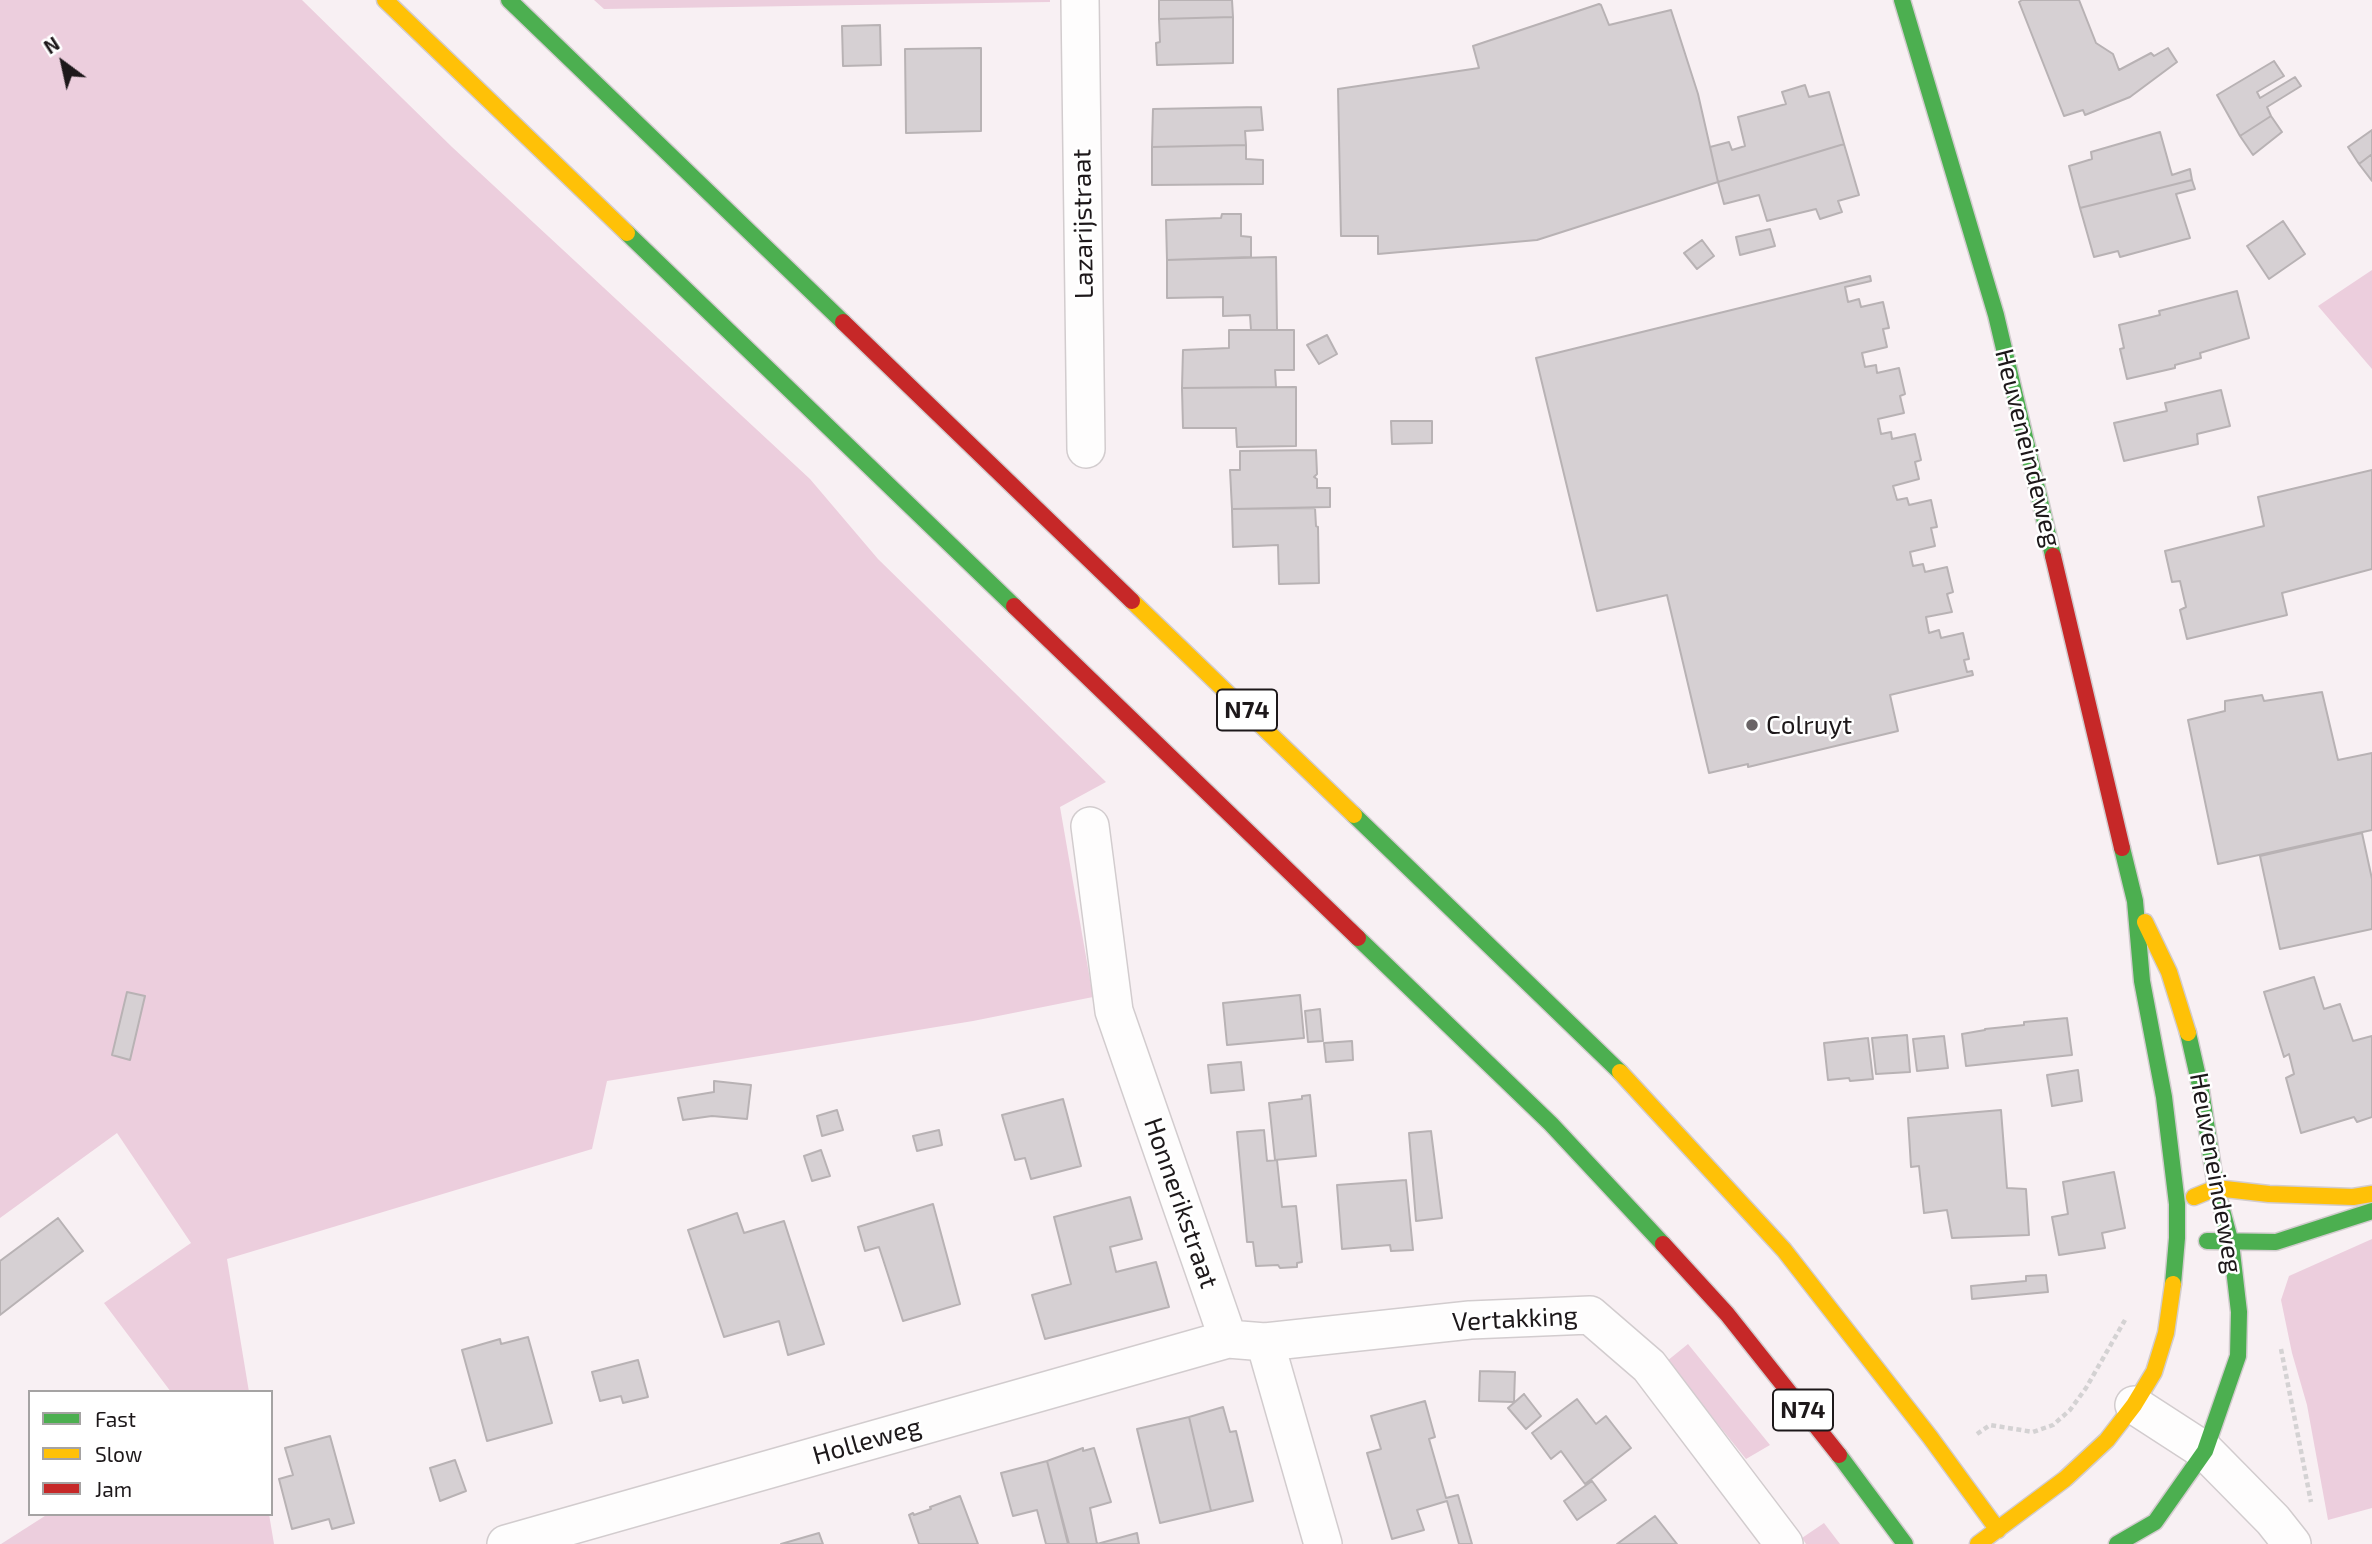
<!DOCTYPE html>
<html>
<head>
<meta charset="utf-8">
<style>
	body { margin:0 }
	#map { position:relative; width:2372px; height:1544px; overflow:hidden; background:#f8f0f3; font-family:"Exo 2",sans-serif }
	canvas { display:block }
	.legend { position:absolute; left:28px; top:1390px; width:245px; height:126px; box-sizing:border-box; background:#fff; border:2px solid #a5a3a3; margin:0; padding:9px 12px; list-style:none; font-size:21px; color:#1d181a }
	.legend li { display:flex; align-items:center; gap:14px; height:35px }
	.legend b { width:35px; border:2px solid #a5a3a3 }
	.north { position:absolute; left:28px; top:28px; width:70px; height:70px; -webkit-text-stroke:5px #fff; paint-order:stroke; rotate:327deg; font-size:19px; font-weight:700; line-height:28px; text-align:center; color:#1d181a }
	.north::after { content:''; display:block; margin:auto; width:24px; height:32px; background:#1d181a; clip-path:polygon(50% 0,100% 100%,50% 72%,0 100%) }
</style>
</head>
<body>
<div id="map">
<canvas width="2372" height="1544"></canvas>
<ul class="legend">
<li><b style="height:9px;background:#4caf50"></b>Fast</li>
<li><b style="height:9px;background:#ffc107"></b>Slow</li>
<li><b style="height:9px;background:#c62828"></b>Jam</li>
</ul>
<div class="north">N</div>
</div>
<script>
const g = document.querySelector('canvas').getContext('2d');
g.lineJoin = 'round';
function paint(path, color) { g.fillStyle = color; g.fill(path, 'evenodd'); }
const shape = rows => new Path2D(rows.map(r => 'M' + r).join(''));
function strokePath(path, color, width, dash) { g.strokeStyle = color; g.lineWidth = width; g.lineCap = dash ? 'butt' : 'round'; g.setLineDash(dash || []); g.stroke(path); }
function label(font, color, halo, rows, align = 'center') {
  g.font = font + ' "Exo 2",sans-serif'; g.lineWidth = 5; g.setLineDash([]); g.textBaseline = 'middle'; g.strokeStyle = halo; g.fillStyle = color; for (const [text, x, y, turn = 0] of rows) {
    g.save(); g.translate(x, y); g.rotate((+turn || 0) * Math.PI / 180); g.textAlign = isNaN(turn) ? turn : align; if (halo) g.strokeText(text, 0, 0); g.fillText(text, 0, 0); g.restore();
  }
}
paint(shape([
	[0,0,302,0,452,147,810,479,878,559,1106,782,1060,807,1093,997,973,1021,607,1081,592,1149,227,1259,249,1392,171,1392,104,1303,191,1243,117,1133,0,1218],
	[594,0,1050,0,1050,2,604,9],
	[2372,270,2372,369,2318,306],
	[2372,1239,2372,1508,2328,1520,2307,1405,2292,1353,2281,1300,2289,1276],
	[1688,1344,1770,1445,1746,1459,1667,1361],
	[48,1514,269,1514,274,1544,1,1544],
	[1824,1523,1840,1544,1806,1544,1802,1538]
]), '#eccedd');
const building = shape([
	[1159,0,1232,0,1233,17,1159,19,1159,0],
	[2022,0,2079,0,2096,43,2113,54,2119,70,2151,53,2154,56,2168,48,2177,62,2130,97,2085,115,2083,110,2064,116,2019,2,2022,0],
	[1599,4,1601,5,1609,25,1671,10,1698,94,1718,182,1537,240,1378,254,1378,236,1341,236,1338,89,1479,68,1473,46,1599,4],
	[1233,17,1233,63,1157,65,1156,43,1160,42,1159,19,1233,17],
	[880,25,881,65,843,66,842,26,880,25],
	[981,48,981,131,906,133,905,49,981,48],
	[2274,61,2284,76,2257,92,2260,98,2295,77,2301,86,2267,107,2271,116,2240,136,2217,95,2274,61],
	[1805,85,1809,97,1829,92,1844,144,1718,182,1710,147,1729,142,1732,150,1745,146,1738,117,1786,104,1782,92,1805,85],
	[1261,107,1263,130,1245,131,1246,145,1152,147,1153,109,1261,107],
	[2271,116,2282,132,2253,155,2240,136,2271,116],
	[2372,130,2372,154,2359,164,2348,147,2372,130],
	[2160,132,2172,175,2190,169,2192,180,2080,208,2069,166,2092,159,2091,152,2160,132],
	[1844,144,1859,195,1838,201,1842,212,1820,219,1816,209,1767,221,1759,195,1724,204,1718,182,1844,144],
	[1246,145,1246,159,1263,160,1263,184,1152,185,1152,147,1246,145],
	[2372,154,2372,181,2359,164,2372,154],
	[2192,180,2195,189,2176,194,2190,238,2120,257,2118,251,2094,257,2080,208,2192,180],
	[1222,214,1241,214,1241,236,1251,237,1251,257,1167,260,1166,220,1221,218,1222,214],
	[2283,221,2305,254,2269,279,2247,246,2283,221],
	[1770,229,1775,246,1740,255,1736,237,1770,229],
	[1702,240,1714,256,1697,269,1684,253,1702,240],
	[1276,257,1277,330,1251,330,1250,315,1223,316,1223,297,1167,298,1167,260,1276,257],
	[1870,276,1871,281,1845,287,1848,302,1859,299,1861,307,1883,302,1889,328,1883,329,1887,347,1862,353,1865,367,1876,365,1877,373,1899,368,1905,394,1900,396,1904,413,1878,419,1881,434,1891,432,1892,439,1915,434,1921,460,1915,462,1919,479,1893,486,1897,500,1907,498,1909,505,1931,500,1937,527,1931,528,1935,546,1910,552,1913,566,1923,564,1925,572,1947,567,1953,592,1947,594,1952,612,1926,617,1929,633,1939,630,1941,638,1963,633,1969,659,1964,660,1967,672,1972,671,1973,675,1890,695,1898,731,1748,767,1748,764,1709,773,1667,595,1597,611,1536,358,1870,276],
	[2237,291,2249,338,2200,353,2201,358,2175,365,2175,368,2127,379,2120,349,2124,348,2119,325,2160,315,2159,311,2237,291],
	[1229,330,1294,330,1294,370,1275,370,1276,387,1182,388,1183,350,1229,348,1229,330],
	[1327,335,1337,354,1319,364,1307,345,1327,335],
	[1296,387,1296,446,1237,447,1236,428,1183,428,1182,388,1296,387],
	[2221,390,2230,426,2197,434,2198,444,2124,461,2114,423,2167,411,2165,403,2221,390],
	[1391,421,1432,421,1432,443,1392,444,1391,421],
	[1316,450,1317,474,1314,477,1317,479,1317,488,1330,488,1330,507,1232,509,1230,470,1240,470,1240,451,1316,450],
	[2372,470,2372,569,2282,593,2287,615,2187,639,2180,610,2186,607,2180,581,2172,582,2165,551,2264,526,2258,497,2372,470],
	[1315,508,1316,526,1318,527,1319,583,1279,584,1278,545,1233,547,1232,509,1315,508],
	[2322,692,2338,760,2372,753,2372,830,2218,864,2188,720,2225,711,2225,701,2262,695,2264,701,2322,692],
	[2362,833,2372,879,2372,929,2280,949,2260,856,2362,833],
	[2314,977,2324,1009,2340,1004,2353,1041,2372,1036,2372,1117,2357,1122,2354,1117,2301,1133,2286,1078,2294,1074,2289,1054,2284,1057,2264,992,2314,977],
	[127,992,145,996,130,1060,112,1055,127,992],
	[1300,995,1304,1038,1227,1045,1223,1003,1300,995],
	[1320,1009,1323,1041,1308,1042,1305,1011,1320,1009],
	[2067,1018,2072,1055,1966,1066,1962,1034,1985,1030,1985,1029,2024,1025,2024,1022,2067,1018],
	[1907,1035,1910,1072,1876,1074,1872,1038,1907,1035],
	[1944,1036,1948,1068,1917,1071,1913,1039,1944,1036],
	[1868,1038,1873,1079,1850,1081,1849,1078,1828,1080,1824,1043,1868,1038],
	[1352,1041,1353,1060,1326,1062,1324,1043,1352,1041],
	[1241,1062,1244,1090,1211,1093,1208,1065,1241,1062],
	[2078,1070,2082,1101,2052,1106,2047,1075,2078,1070],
	[714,1081,751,1085,747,1119,712,1116,683,1120,678,1098,714,1092,714,1081],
	[1310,1095,1316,1156,1275,1160,1269,1103,1302,1099,1302,1096,1310,1095],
	[1063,1099,1081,1166,1031,1179,1025,1158,1015,1160,1002,1115,1063,1099],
	[837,1110,843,1130,822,1136,817,1116,837,1110],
	[2001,1110,2007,1188,2026,1189,2029,1235,1952,1238,1947,1210,1924,1213,1919,1166,1911,1167,1908,1118,2001,1110],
	[939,1130,942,1145,917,1151,913,1136,939,1130],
	[1264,1130,1267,1161,1277,1160,1282,1207,1296,1206,1302,1262,1297,1263,1297,1267,1280,1268,1278,1265,1256,1266,1253,1242,1247,1242,1237,1132,1264,1130],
	[1431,1131,1442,1218,1416,1221,1409,1133,1431,1131],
	[821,1150,830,1176,812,1181,804,1156,821,1150],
	[2114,1172,2125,1228,2102,1233,2105,1248,2059,1255,2052,1217,2068,1214,2063,1182,2114,1172],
	[1406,1180,1413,1250,1391,1251,1390,1245,1342,1249,1337,1185,1406,1180],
	[1130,1197,1142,1239,1110,1247,1116,1272,1156,1262,1169,1307,1045,1339,1032,1295,1071,1284,1054,1217,1130,1197],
	[933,1204,960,1304,903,1321,879,1247,865,1251,858,1227,933,1204],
	[737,1213,744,1233,784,1221,824,1344,788,1355,779,1321,724,1337,688,1230,737,1213],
	[58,1218,83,1251,0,1315,0,1261,58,1218],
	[2046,1275,2048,1292,1972,1299,1971,1286,2026,1281,2026,1276,2046,1275],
	[528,1337,552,1423,487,1441,462,1350,500,1339,501,1344,528,1337],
	[638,1360,648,1397,623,1403,621,1396,600,1401,592,1372,638,1360],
	[1480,1371,1515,1372,1514,1402,1479,1401,1480,1371],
	[1524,1394,1541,1416,1526,1429,1508,1408,1524,1394],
	[1577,1399,1596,1424,1606,1416,1631,1448,1585,1484,1561,1451,1551,1459,1532,1433,1577,1399],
	[1425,1401,1435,1437,1429,1439,1446,1498,1458,1495,1472,1544,1459,1544,1447,1501,1417,1510,1424,1530,1392,1539,1367,1453,1381,1449,1371,1416,1425,1401],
	[1223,1407,1230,1432,1236,1431,1253,1501,1211,1511,1189,1417,1223,1407],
	[1189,1417,1211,1511,1160,1523,1137,1429,1189,1417],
	[330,1436,354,1523,332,1529,329,1519,292,1529,279,1479,293,1475,285,1448,330,1436],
	[1083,1448,1083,1451,1094,1448,1111,1502,1090,1508,1097,1544,1137,1533,1139,1544,1069,1544,1047,1461,1083,1448],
	[455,1460,466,1491,440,1501,430,1468,455,1460],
	[1047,1461,1068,1544,1046,1544,1037,1510,1013,1516,1001,1473,1047,1461],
	[1592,1481,1606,1500,1577,1520,1564,1501,1592,1481],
	[960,1496,978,1544,919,1544,909,1515,913,1513,914,1515,931,1509,930,1507,960,1496],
	[1655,1516,1677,1544,1617,1544,1655,1516],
	[819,1533,823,1544,781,1544,819,1533]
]);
paint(building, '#d6d0d3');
strokePath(building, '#b8b2b4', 2);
const street = shape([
	[1080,0,1086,449],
	[1090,826,1114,1011,1228,1339,1265,1342,1470,1320,1590,1315,1649,1366,1784,1544],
	[1265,1342,1323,1544],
	[2134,1405,2205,1451,2273,1520,2292,1544],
	[506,1544,1228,1339]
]);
const fast = shape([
	[509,0,843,322],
	[1902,0,1996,315,2053,556],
	[627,233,1014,606],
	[1354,815,1620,1072],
	[2122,848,2135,901,2142,981,2164,1097,2177,1204,2177,1238,2173,1284],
	[1358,938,1551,1124,1663,1244],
	[2207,1241,2276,1242,2372,1211],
	[1839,1455,1905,1544],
	[2117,1544,2155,1522,2205,1451,2238,1356,2239,1312,2231,1243,2216,1188,2201,1090,2188,1033]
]);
const slow = shape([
	[385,0,627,233],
	[1132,601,1354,815],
	[2145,922,2169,972,2188,1033],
	[1620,1072,1784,1250,1930,1437,1998,1530],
	[2194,1197,2216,1188,2269,1194,2353,1197,2372,1194],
	[1978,1544,2065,1479,2107,1440,2134,1405,2154,1372,2166,1333,2173,1284]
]);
const jam = shape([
	[843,322,1132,601],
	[2053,556,2122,848],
	[1014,606,1358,938],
	[1663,1244,1727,1314,1839,1455]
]);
strokePath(street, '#d2ccce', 40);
strokePath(fast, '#d2ccce', 19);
strokePath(slow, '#d2ccce', 19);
strokePath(jam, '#d2ccce', 19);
strokePath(shape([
	[2281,1349,2311,1502],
	[1977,1434,1990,1425,2033,1432,2053,1425,2070,1410,2086,1388,2125,1320]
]), '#d4d2d3', 4.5, [5, 3.5]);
strokePath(street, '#fefdfd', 37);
strokePath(fast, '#4caf50', 16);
strokePath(slow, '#ffc107', 16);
strokePath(jam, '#c62828', 16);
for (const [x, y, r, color] of [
	[1752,725,7,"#6a6466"]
]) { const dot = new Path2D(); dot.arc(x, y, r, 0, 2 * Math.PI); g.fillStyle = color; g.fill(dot); strokePath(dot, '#fff', 2.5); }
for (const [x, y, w] of [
	[1247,710,60],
	[1803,1410,60]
]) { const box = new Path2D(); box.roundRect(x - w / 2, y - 20.5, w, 41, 5); g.fillStyle = '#fff'; g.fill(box); strokePath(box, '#1d181a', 2); }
label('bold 24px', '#1d181a', null, [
	["N74",1247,710],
	["N74",1803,1410]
]);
label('26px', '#1d181a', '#fff', [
	["Lazarijstraat",1083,224,-91],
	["Heuveneindeweg",2028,448,76],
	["Heuveneindeweg",2216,1173,80],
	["Honnerikstraat",1181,1203,71],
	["Vertakking",1515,1319,-3],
	["Holleweg",867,1441,-16]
]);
label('26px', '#1d181a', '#fff', [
	["Colruyt",1766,725]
], 'left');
</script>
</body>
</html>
